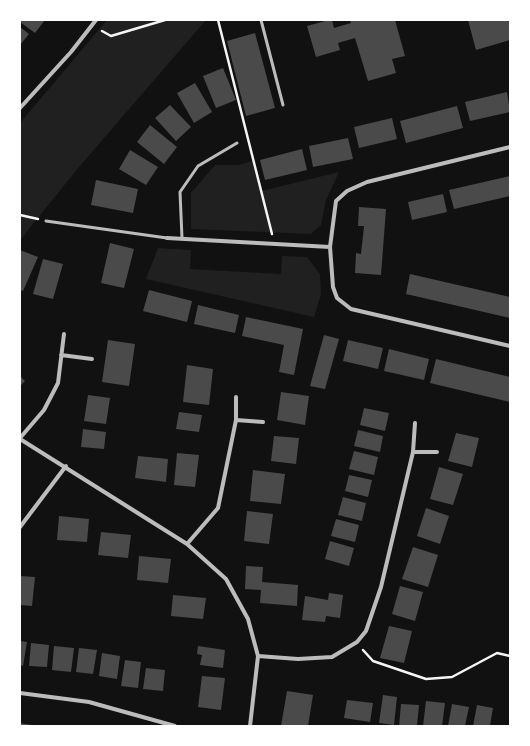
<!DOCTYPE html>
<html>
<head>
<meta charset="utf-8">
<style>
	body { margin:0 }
	#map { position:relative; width:530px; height:746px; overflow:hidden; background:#111; font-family:"Archivo Narrow",sans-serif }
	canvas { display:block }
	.frame { position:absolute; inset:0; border:21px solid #fff; pointer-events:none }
</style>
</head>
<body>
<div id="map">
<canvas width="530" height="746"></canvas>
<div class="frame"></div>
</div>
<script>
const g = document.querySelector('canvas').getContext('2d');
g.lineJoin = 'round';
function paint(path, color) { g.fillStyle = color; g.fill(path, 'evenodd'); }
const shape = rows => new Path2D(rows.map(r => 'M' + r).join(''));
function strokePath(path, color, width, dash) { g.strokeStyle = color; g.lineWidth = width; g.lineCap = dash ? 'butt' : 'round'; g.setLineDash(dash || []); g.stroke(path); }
paint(shape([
	[107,20,206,20,79,167,20,240,20,123],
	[252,161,262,191,339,172,326,200,321,225,311,234,191,229,191,193,215,165,239,165],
	[158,248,191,250,190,269,281,274,282,256,307,257,320,274,321,294,314,317,146,279]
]), '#202020');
paint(shape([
	[20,20,45,20,35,33,20,22],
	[329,20,332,20,334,28,351,23,350,20,395,20,405,56,392,59,396,73,368,81,355,38,338,43,340,50,316,57,307,26],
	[468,20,510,20,510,40,476,50],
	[20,27,29,34,20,45],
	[255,33,275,108,246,116,227,41],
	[223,68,236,100,216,108,203,76],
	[195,83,212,112,194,123,177,93],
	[507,92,510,112,470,121,465,102],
	[170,105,191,127,176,141,155,118],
	[457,106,463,128,406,143,400,121],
	[392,118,397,139,359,148,354,127],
	[150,125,177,147,164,164,137,142],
	[348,138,353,159,313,167,309,146],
	[302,149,307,170,265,180,260,160],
	[130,150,158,167,146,185,119,169],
	[510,176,510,196,454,209,449,190],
	[96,180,138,189,133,213,91,205],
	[443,194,447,212,412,220,408,202],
	[359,207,386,209,381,275,355,273,356,253,361,254,364,226,358,226],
	[110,243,134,249,124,288,101,283],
	[20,250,38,257,23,291,20,290],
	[43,259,63,264,53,299,33,294],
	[410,274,510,297,510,318,406,294],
	[149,290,192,301,187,322,143,311],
	[198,305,239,315,235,333,194,324],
	[246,317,303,329,294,375,279,372,284,345,242,336],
	[324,335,339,339,325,389,310,386],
	[108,340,135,344,129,386,102,382],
	[348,340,383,348,378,369,343,361],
	[389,349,429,359,424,380,384,371],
	[436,359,510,377,510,402,430,383],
	[187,365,213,369,209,405,183,402],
	[20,376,25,381,20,386],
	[281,392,309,396,305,425,277,420],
	[88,395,110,398,106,424,84,421],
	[364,408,389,413,385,431,360,425],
	[179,412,202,415,199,432,176,429],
	[83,429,106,432,104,449,81,447],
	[358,430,383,436,380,452,354,446],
	[456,433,479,438,472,467,448,461],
	[274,436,299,438,296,464,271,461],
	[354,451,378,457,374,475,349,469],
	[177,453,199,455,195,487,174,485],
	[138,456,168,459,166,482,135,478],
	[439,467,463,474,453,505,430,499],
	[253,470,285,474,281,504,250,501],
	[349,475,372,480,368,497,345,491],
	[343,497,366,503,362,521,338,515],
	[426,508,449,516,440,544,417,536],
	[247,511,273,514,269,544,244,541],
	[59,516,89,519,87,542,57,540],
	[336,519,359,525,355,542,331,536],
	[101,532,131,535,128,558,98,555],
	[330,541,354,548,349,566,325,559],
	[413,547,438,555,428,587,402,579],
	[139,556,171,559,168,583,137,580],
	[246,566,263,567,262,582,298,585,297,606,260,603,261,590,245,589],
	[20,576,35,577,32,606,20,605],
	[400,586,423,592,415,621,392,614],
	[329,593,343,595,340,618,326,616,325,622,302,620,305,596,328,600],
	[173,595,206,598,203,619,171,616],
	[389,626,412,631,404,663,380,658],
	[20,641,27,642,23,666,20,665],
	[31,643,49,645,47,667,29,666],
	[54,646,74,648,71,672,52,670],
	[198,646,225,650,223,668,200,665,202,655,197,654],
	[79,648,97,650,93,674,76,672],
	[102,653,120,656,117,679,99,676],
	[125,660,141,662,138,688,121,686],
	[146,668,165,670,163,691,143,689],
	[202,676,225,678,221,710,198,707],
	[287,691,313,695,308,726,281,726],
	[383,695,397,697,394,725,379,723],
	[347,700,373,703,370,722,344,718],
	[426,701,445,703,442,726,423,726],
	[401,704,419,705,417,726,399,726],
	[452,704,469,707,465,726,448,726],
	[477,705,493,708,490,726,473,726],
	[20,723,32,725,32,726,20,726]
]), '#4a4a4a');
strokePath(shape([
	[218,20,272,234],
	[102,31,111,36,165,20],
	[20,215,38,219],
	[363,650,373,661,426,679,452,677,497,653,510,656]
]), '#f5f5f5', 2.5);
strokePath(shape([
	[261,20,283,105],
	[46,221,167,238],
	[182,238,180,192,198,166,237,143]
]), '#bcbcbc', 3);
strokePath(shape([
	[20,108,71,52,96,20],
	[510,147,367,182,347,191,336,201,330,247,333,287,337,298,351,309,510,346],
	[167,238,330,247],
	[61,355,92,359],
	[236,420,263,422],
	[20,438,44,410,58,383,64,334],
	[20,439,187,544,226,579,248,619,258,656,250,726],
	[413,452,437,452],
	[20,527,66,466],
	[187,544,218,508,236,420,236,397],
	[258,656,298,659,332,657,357,642,366,631,381,587,413,452,415,423],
	[20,693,89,702,175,726]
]), '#bcbcbc', 4);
</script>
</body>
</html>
